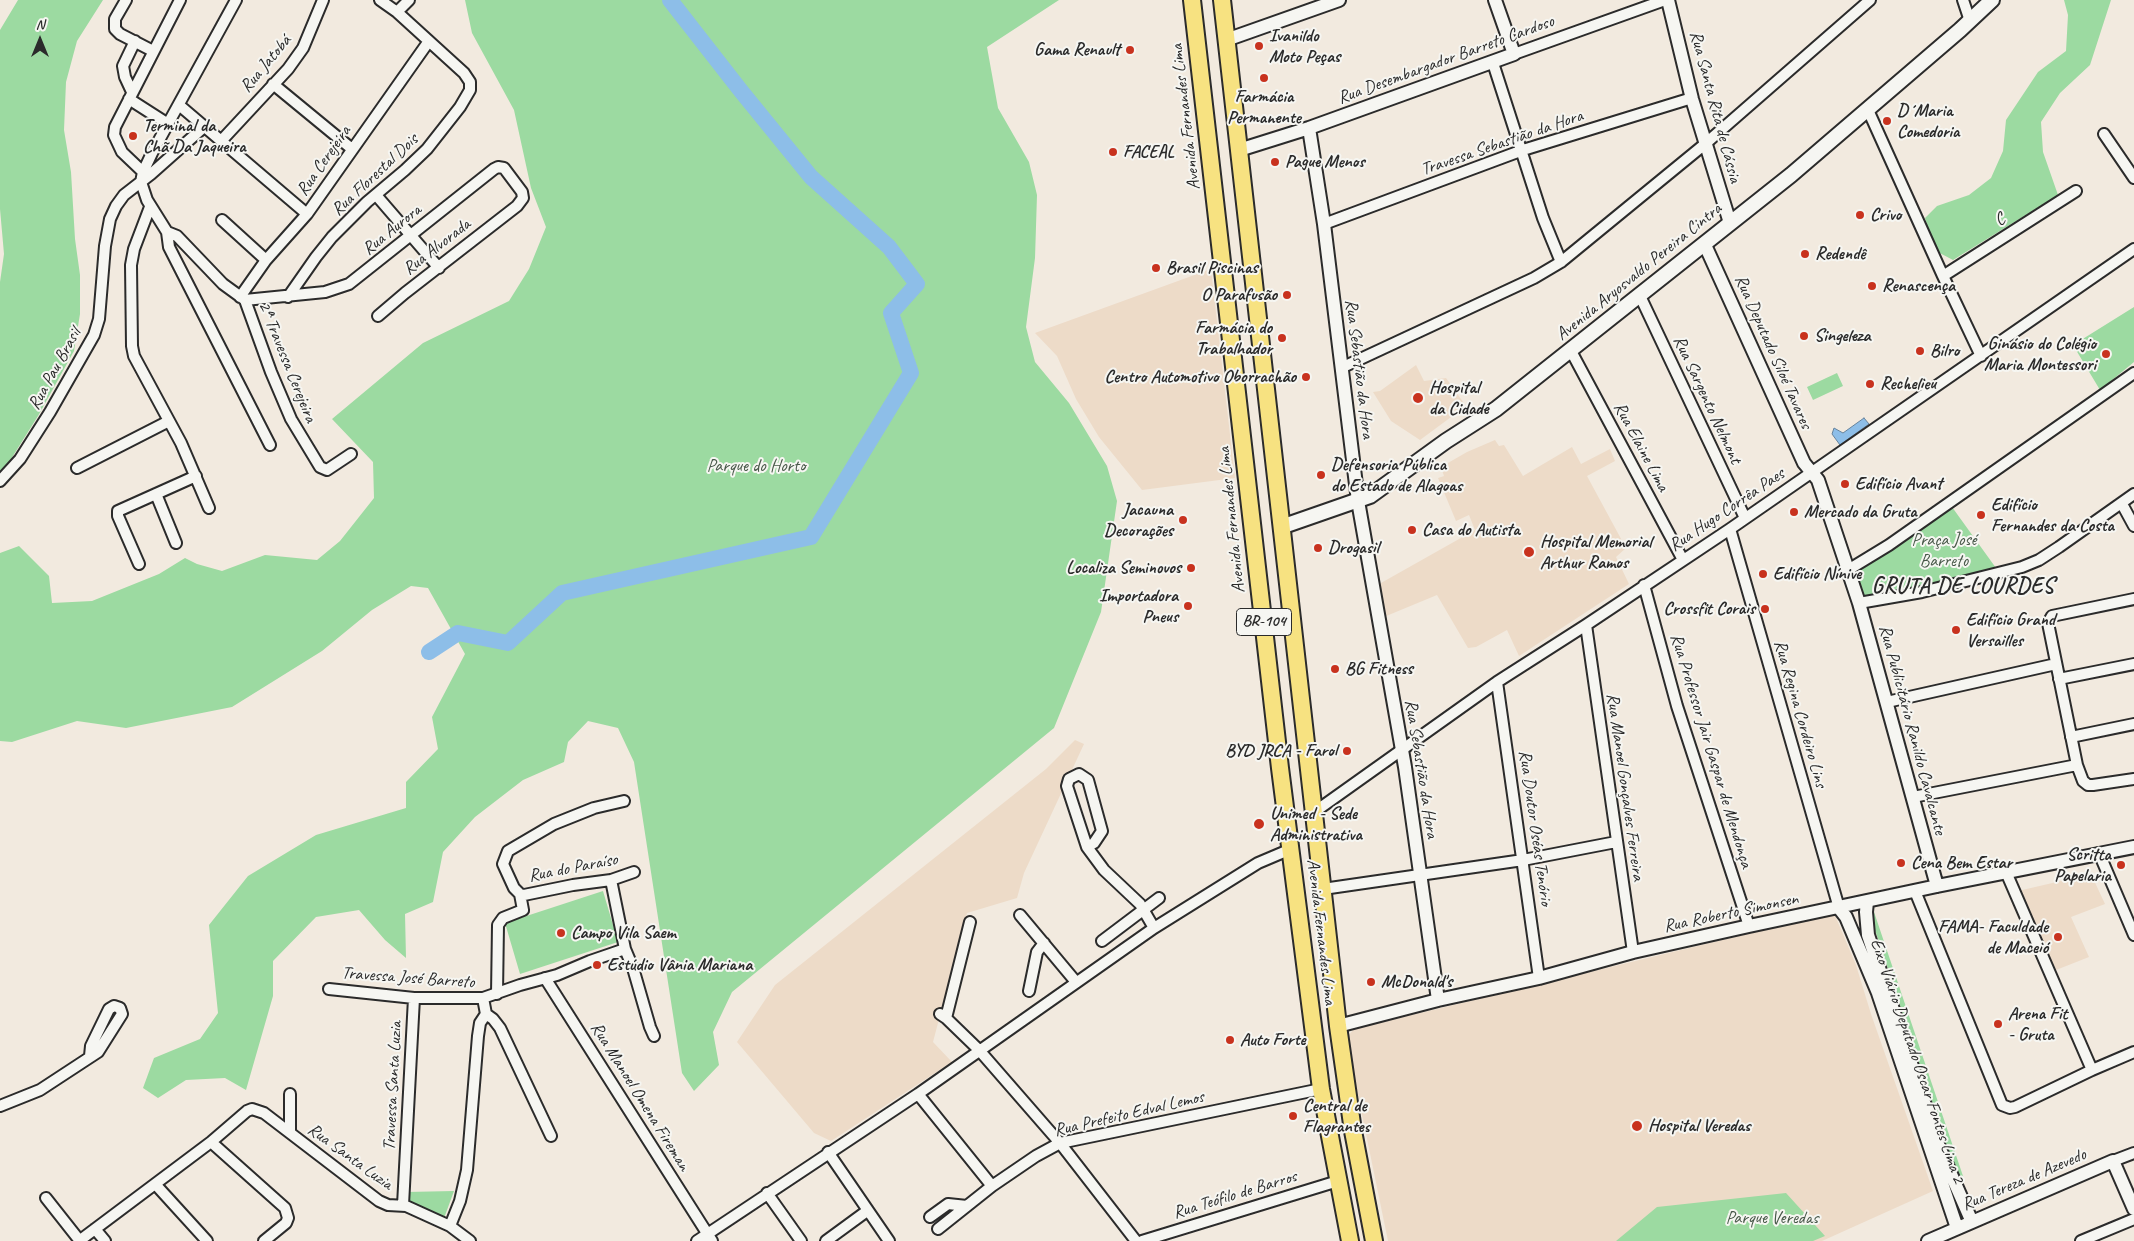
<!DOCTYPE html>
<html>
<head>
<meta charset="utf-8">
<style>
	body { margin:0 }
	#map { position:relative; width:2134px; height:1241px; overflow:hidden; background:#f2eadf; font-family:Caveat,sans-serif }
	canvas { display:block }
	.north { position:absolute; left:15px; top:15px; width:50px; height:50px; -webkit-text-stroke:4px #f6f6f2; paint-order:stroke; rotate:0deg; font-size:14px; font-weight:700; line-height:20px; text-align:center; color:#2b2b2b }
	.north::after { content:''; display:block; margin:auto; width:18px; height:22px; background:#2b2b2b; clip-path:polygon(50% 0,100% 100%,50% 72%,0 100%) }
</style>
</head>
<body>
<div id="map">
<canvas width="2134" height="1241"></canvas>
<div class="north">N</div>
</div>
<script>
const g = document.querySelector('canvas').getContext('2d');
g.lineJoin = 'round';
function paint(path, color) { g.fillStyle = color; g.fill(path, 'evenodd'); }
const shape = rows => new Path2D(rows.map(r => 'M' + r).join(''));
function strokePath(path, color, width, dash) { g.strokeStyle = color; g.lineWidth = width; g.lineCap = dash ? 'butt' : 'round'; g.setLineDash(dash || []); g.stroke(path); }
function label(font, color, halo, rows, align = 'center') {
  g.font = font + ' Caveat,sans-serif'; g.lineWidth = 4; g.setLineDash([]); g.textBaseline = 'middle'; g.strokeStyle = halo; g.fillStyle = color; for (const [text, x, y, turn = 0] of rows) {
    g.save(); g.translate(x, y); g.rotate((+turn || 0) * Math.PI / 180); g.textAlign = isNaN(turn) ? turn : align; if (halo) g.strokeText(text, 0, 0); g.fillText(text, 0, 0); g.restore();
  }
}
paint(shape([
	[1211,269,1235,478,1142,490,1099,437,1076,399,1057,356,1035,333],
	[1416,365,1424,381,1446,378,1466,406,1420,440,1391,421,1373,392,1380,391],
	[1495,440,1499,446,1504,445,1523,476,1572,447,1581,464,1610,449,1615,461,1587,476,1626,548,1616,557,1629,584,1519,656,1507,630,1476,647,1468,648,1437,595,1379,619,1381,583,1475,530,1469,515,1456,521,1438,478,1444,476,1441,467,1467,452],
	[1075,740,1084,744,1024,873,1017,898,967,913,933,1042,952,1062,831,1141,814,1133,737,1042,775,985,1046,769],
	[2091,874,2105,904,2071,917,2089,957,2051,972,2018,891],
	[1834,913,1856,965,1871,1014,1933,1191,1822,1241,1388,1241,1351,1061,1348,1036,1354,1029]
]), '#eddbc8');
paint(shape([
	[18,0,103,0,77,41,66,82,64,130,71,172,75,239,80,275,80,314,74,351,38,416,11,459,0,472,0,282,4,254,0,209,0,30],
	[465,0,1059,0,987,47,998,108,1029,162,1037,195,1035,258,1026,327,1035,362,1069,403,1107,466,1117,501,1101,612,1054,728,732,992,713,1032,719,1065,694,1091,682,1073,634,762,618,728,588,721,568,742,564,762,523,780,475,817,443,852,433,902,405,914,406,958,385,940,359,910,316,917,273,961,273,996,246,1090,225,1078,186,1080,158,1098,143,1088,154,1058,200,1039,218,1013,209,925,248,876,316,835,406,808,406,782,438,749,432,717,465,654,428,588,411,586,372,610,322,651,232,707,126,728,77,721,12,742,0,741,0,553,19,546,49,576,52,603,92,601,159,574,185,558,197,564,222,571,265,555,317,560,340,541,374,498,373,462,332,419,423,343,509,301,529,269,546,227,531,188,514,110,472,33],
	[2064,0,2111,0,2090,65,2060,93,2041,122,2043,152,2058,195,1953,260,1934,250,1925,218,1937,206,1969,195,1991,178,2003,151,2006,120,2038,72,2066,51,2068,15],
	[2134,307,2134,362,2100,390,2073,345],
	[1837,373,1843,386,1813,400,1807,387],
	[1952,507,1996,568,1872,605,1857,603,1850,575],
	[603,891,618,942,520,974,505,923],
	[1874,912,1964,1179,1958,1180,1870,915],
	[454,1191,443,1221,404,1201,406,1192],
	[1786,1193,1825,1236,1813,1241,1616,1241,1657,1207]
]), '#9cdaa1');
const water = shape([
	[1864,418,1869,424,1840,445,1832,434,1834,428,1843,433,1864,418]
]);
paint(water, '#8dbee8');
strokePath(water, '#66839c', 1);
strokePath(shape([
	[429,652,458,633,508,643,562,593,811,537,911,373,891,313,917,284,889,247,811,177,741,91,670,0]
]), '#8dbee8', 16);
const minor = shape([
	[126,0,115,19,115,29,120,34,153,51],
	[236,0,152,153,143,172,141,182,147,200,167,232,169,247,270,445],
	[1963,0,1970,21],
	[397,12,409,0],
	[1514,54,1665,0],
	[1493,63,1543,218,1561,262],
	[273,84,352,149],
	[132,92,125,77,123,66,135,41],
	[129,99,168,124],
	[179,105,307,214],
	[1868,110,1943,276,1981,356],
	[2104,134,2134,178],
	[222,140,288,69,303,48,323,0],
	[143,172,122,152,114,135,115,127,180,0],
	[376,195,439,268],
	[150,207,134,249,131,265,132,346,134,356,181,443,209,508],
	[222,220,266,260],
	[1324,224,1523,150,1692,98],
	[167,232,177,236,223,284,245,300,271,372,291,419,320,467,327,470,351,454],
	[1943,276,2076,191],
	[1640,296,1745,518],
	[240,297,266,260,307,214,429,41],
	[288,297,316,257,332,237,367,202,405,170,427,149,460,107,470,90,470,82,464,73,397,12,380,0],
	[245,300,325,292,349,284,494,169,498,167,504,168,522,192,523,198,517,206,405,293,378,316],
	[1571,351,1683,560],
	[1341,368,1534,278,1561,262,1705,144,1870,0],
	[77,468,169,421],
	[0,481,20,459,50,412,94,335,99,319,105,246,110,219,116,206,124,195,151,174,205,126],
	[156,494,176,543],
	[2122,504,2134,526],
	[1730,529,1839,908],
	[139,564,118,516,118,511,196,476],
	[1848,570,1889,545,2134,373],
	[1644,585,1677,706,1749,926],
	[2134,599,2052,616,2048,623,2077,765,2083,781,2088,785,2093,785,2134,779],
	[1859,603,1922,592,2022,567,2039,560,2059,547,2134,494],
	[1586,625,1633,952],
	[2059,679,2134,664],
	[1497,682,1539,978],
	[1887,702,2056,664],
	[2071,737,2134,724],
	[1913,797,2077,765],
	[624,801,594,808,554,824,508,851,503,864,514,888,520,894,524,895,573,885,611,880,634,872],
	[1313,813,1497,682,1586,625,1730,529,2134,249],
	[1087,847,1094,843,1102,831,1088,780,1079,774,1069,779,1067,786,1087,847,1104,870,1140,904,1154,928],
	[2099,853,2134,935],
	[2006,872,2092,1070],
	[611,880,625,949,633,968,650,1027,654,1036],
	[1323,889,1523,860,1616,842],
	[1915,891,2002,1105,2010,1108,2015,1107,2092,1070,2134,1052],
	[1020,915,1076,982],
	[1102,941,1159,898],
	[545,978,712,1241],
	[329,989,414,998,483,998,520,985,557,975,590,961,625,949],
	[1029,991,1037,952,1044,943],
	[497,994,498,925,503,918,523,910,520,894],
	[486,1014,493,1019,500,1028,551,1136],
	[940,1014,946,1018,979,1050,1060,1143,1136,1241],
	[946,1018,970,922],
	[918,1094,992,1186],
	[0,1106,40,1090,98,1052,122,1014,120,1008,114,1006,109,1009,91,1046,90,1056],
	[290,1132,290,1094],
	[211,1142,285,1208,288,1218,286,1223,264,1241],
	[828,1152,889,1241],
	[2113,1161,2134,1153],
	[156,1185,207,1241],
	[767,1193,801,1241],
	[46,1198,80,1241],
	[403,1205,414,998],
	[930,1217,948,1204,967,1206],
	[450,1226,460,1201,467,1170,478,1036,480,1023,486,1014,483,998],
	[95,1229,105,1241],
	[938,1229,992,1186,1036,1156,1060,1143,1321,1089],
	[79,1241,211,1142,247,1111,252,1109,264,1113,379,1201,388,1205,406,1206,450,1226,470,1241],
	[697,1241,918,1094,1154,928,1258,863,1291,849],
	[826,1241,867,1211],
	[1142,1241,1338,1181],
	[2081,1241,2134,1219]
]);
const tertiary = shape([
	[1668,0,1692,99,1730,223],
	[1226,40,1339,0],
	[1309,128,1324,224,1358,501,1405,767,1438,1000],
	[1239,150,1309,128,1514,54,1495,0],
	[1705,245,1804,463,1818,480,1859,603,1937,886],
	[1867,902,1866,912,1868,935,1939,1147,1972,1222],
	[1839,908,1846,917,1878,993,1957,1228],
	[1338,1026,1438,1000,1539,978,1633,952,1749,926,1937,886,2134,847],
	[1928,1241,2113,1161,2134,1209]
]);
const secondary = shape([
	[1281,527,1370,496,1446,441,1496,409,1791,175,1960,30,1992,0]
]);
const trunk = shape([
	[1192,0,1280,768,1321,1089,1350,1241],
	[1222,0,1338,1026,1353,1131,1374,1241]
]);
strokePath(minor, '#2b2b2b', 14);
strokePath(tertiary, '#2b2b2b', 16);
strokePath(secondary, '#2b2b2b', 18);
strokePath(trunk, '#2b2b2b', 20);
strokePath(minor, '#f6f6f2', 10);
strokePath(tertiary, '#f6f6f2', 12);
strokePath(secondary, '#f6f6f2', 14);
strokePath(trunk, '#f7e281', 16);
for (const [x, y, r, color] of [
	[1259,46,5,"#c8321e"],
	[1130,50,5,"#c8321e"],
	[1264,78,5,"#c8321e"],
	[1887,121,5,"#c8321e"],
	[133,136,5,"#c8321e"],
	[1113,152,5,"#c8321e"],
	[1275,162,5,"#c8321e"],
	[1860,215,5,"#c8321e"],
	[1805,254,5,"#c8321e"],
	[1156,268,5,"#c8321e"],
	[1872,286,5,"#c8321e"],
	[1287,295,5,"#c8321e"],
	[1804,336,5,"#c8321e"],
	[1282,338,5,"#c8321e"],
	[1920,351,5,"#c8321e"],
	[2106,354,5,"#c8321e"],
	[1306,377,5,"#c8321e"],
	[1870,384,5,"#c8321e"],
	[1418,398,6,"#c8321e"],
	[1321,475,5,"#c8321e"],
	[1845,484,5,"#c8321e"],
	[1794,512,5,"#c8321e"],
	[1981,515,5,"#c8321e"],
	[1183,520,5,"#c8321e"],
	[1412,530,5,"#c8321e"],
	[1318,548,5,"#c8321e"],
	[1529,552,6,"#c8321e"],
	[1191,568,5,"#c8321e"],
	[1763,574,5,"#c8321e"],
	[1188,606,5,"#c8321e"],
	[1765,609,5,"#c8321e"],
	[1956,630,5,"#c8321e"],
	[1335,669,5,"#c8321e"],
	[1347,751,5,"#c8321e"],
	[1259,824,6,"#c8321e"],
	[1901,863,5,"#c8321e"],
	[2121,865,5,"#c8321e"],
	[561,933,5,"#c8321e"],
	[2058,937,5,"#c8321e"],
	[597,965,5,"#c8321e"],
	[1371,982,5,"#c8321e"],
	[1998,1024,5,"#c8321e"],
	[1230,1040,5,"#c8321e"],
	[1293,1116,5,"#c8321e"],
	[1637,1126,6,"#c8321e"]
]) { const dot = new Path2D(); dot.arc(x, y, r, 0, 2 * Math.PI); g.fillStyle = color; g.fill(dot); strokePath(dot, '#f6f6f2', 2); }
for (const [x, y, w] of [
	[1264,622,55]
]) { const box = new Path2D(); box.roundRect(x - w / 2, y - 13.5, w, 27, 4); g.fillStyle = '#f6f6f2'; g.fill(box); strokePath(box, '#2b2b2b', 1); }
label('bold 16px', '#2b2b2b', null, [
	["BR-104",1264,622]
]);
label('bold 18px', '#2b2b2b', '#f6f6f2', [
	["Ivanildo",1269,36],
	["Moto Peças",1269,57],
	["Gama Renault",1120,50,"right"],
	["Farmácia",1264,97,"center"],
	["Permanente",1264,118,"center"],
	["D´Maria",1897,111],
	["Comedoria",1897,132],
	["Terminal da",143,126],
	["Chã Da Jaqueira",143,147],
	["FACEAL",1123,152],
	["Pague Menos",1285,162],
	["Crivo",1870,215],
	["Redendê",1815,254],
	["Brasil Piscinas",1166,268],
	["Renascença",1882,286],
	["O Parafusão",1277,295,"right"],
	["Farmácia do",1272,328,"right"],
	["Trabalhador",1272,349,"right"],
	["Singeleza",1814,336],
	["Ginásio do Colégio",2096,344,"right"],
	["Maria Montessori",2096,365,"right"],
	["Bilro",1930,351],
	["Centro Automotivo Oborrachão",1296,377,"right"],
	["Rechelieu",1880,384],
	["Hospital",1429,388],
	["da Cidade",1429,409],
	["Defensoria Pública",1331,465],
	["do Estado de Alagoas",1331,486],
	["Edifício Avant",1855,484],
	["Edifício",1991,505],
	["Fernandes da Costa",1991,526],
	["Jacauna",1173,510,"right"],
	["Decorações",1173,531,"right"],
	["Mercado da Gruta",1804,512],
	["Casa do Autista",1422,530],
	["Hospital Memorial",1540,542],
	["Arthur Ramos",1540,563],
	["Drogasil",1328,548],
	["Localiza Seminovos",1181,568,"right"],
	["Edifício Nínive",1773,574],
	["Importadora",1178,596,"right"],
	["Pneus",1178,617,"right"],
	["Crossfit Corais",1755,609,"right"],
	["Edifício Grand",1966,620],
	["Versailles",1966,641],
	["BG Fitness",1345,669],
	["BYD JRCA - Farol",1337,751,"right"],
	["Unimed - Sede",1270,814],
	["Administrativa",1270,835],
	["Scritta",2111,855,"right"],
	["Papelaria",2111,876,"right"],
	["Cena Bem Estar",1911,863],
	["FAMA- Faculdade",2048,927,"right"],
	["de Maceió",2048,948,"right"],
	["Campo Vila Saem",571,933],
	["Estúdio Vânia Mariana",607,965],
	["McDonald's",1381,982],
	["Arena Fit",2008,1014],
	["- Gruta",2008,1035],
	["Auto Forte",1240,1040],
	["Central de",1303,1106],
	["Flagrantes",1303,1127],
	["Hospital Veredas",1648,1126]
], 'left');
label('18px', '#2b2b2b', '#f6f6f2', [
	["Rua Desembargador Barreto Cardoso",1446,60,-20],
	["Rua Jatobá",266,64,-50],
	["Rua Santa Rita de Cássia",1715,107,75],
	["Avenida Fernandes Lima",1186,117,-97],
	["Travessa Sebastião da Hora",1502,143,-19],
	["Rua Cerejeira",324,161,-55],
	["Rua Florestal Dois",375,175,-43],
	["C",2000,220,-33],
	["Rua Aurora",392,230,-39],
	["Rua Alvorada",437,247,-38],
	["Avenida Aryosvaldo Pereira Cintra",1639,272,-39],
	["Rua Deputado Siloé Tavares",1773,352,66],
	["2ª Travessa Cerejeira",287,362,68],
	["Rua Pau Brasil",55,369,-61],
	["Rua Sebastião da Hora",1359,369,83],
	["Rua Sargento Nelmont",1707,400,65],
	["Rua Elaine Lima",1641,447,62],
	["Rua Hugo Corrêa Paes",1727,510,-34],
	["Avenida Fernandes Lima",1232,520,-96],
	["Rua Regina Cordeiro Lins",1800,714,74],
	["Rua Publicitário Ranildo Cavalcante",1912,730,75],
	["Rua Professor Jair Gaspar de Mendonça",1711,751,73],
	["Rua Sebastião da Hora",1421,769,81],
	["Rua Manoel Gonçalves Ferreira",1625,787,82],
	["Rua Doutor Oséas Tenório",1535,828,82],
	["Rua do Paraíso",573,868,-11],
	["Rua Roberto Simonsen",1731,913,-12],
	["Avenida Fernandes Lima",1321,932,83],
	["Travessa José Barreto",408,978,4],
	["Eixo Viário Deputado Oscar Fontes Lima 2",1917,1061,71],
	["Travessa Santa Luzia",393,1086,-87],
	["Rua Manoel Omena Fireman",640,1097,58],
	["Rua Prefeito Edval Lemos",1129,1114,-13],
	["Rua Santa Luzia",350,1157,36],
	["Rua Tereza de Azevedo",2024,1180,-23],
	["Rua Teófilo de Barros",1235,1195,-17]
]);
label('18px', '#475748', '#f6f6f2', [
	["Parque do Horto",756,466],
	["Praça José",1944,540],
	["Barreto",1944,561],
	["Parque Veredas",1772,1218]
]);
g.letterSpacing = '1px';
label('bold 22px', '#2b2b2b', '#f6f6f2', [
	["GRUTA DE LOURDES",1963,587]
]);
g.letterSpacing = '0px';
</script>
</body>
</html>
